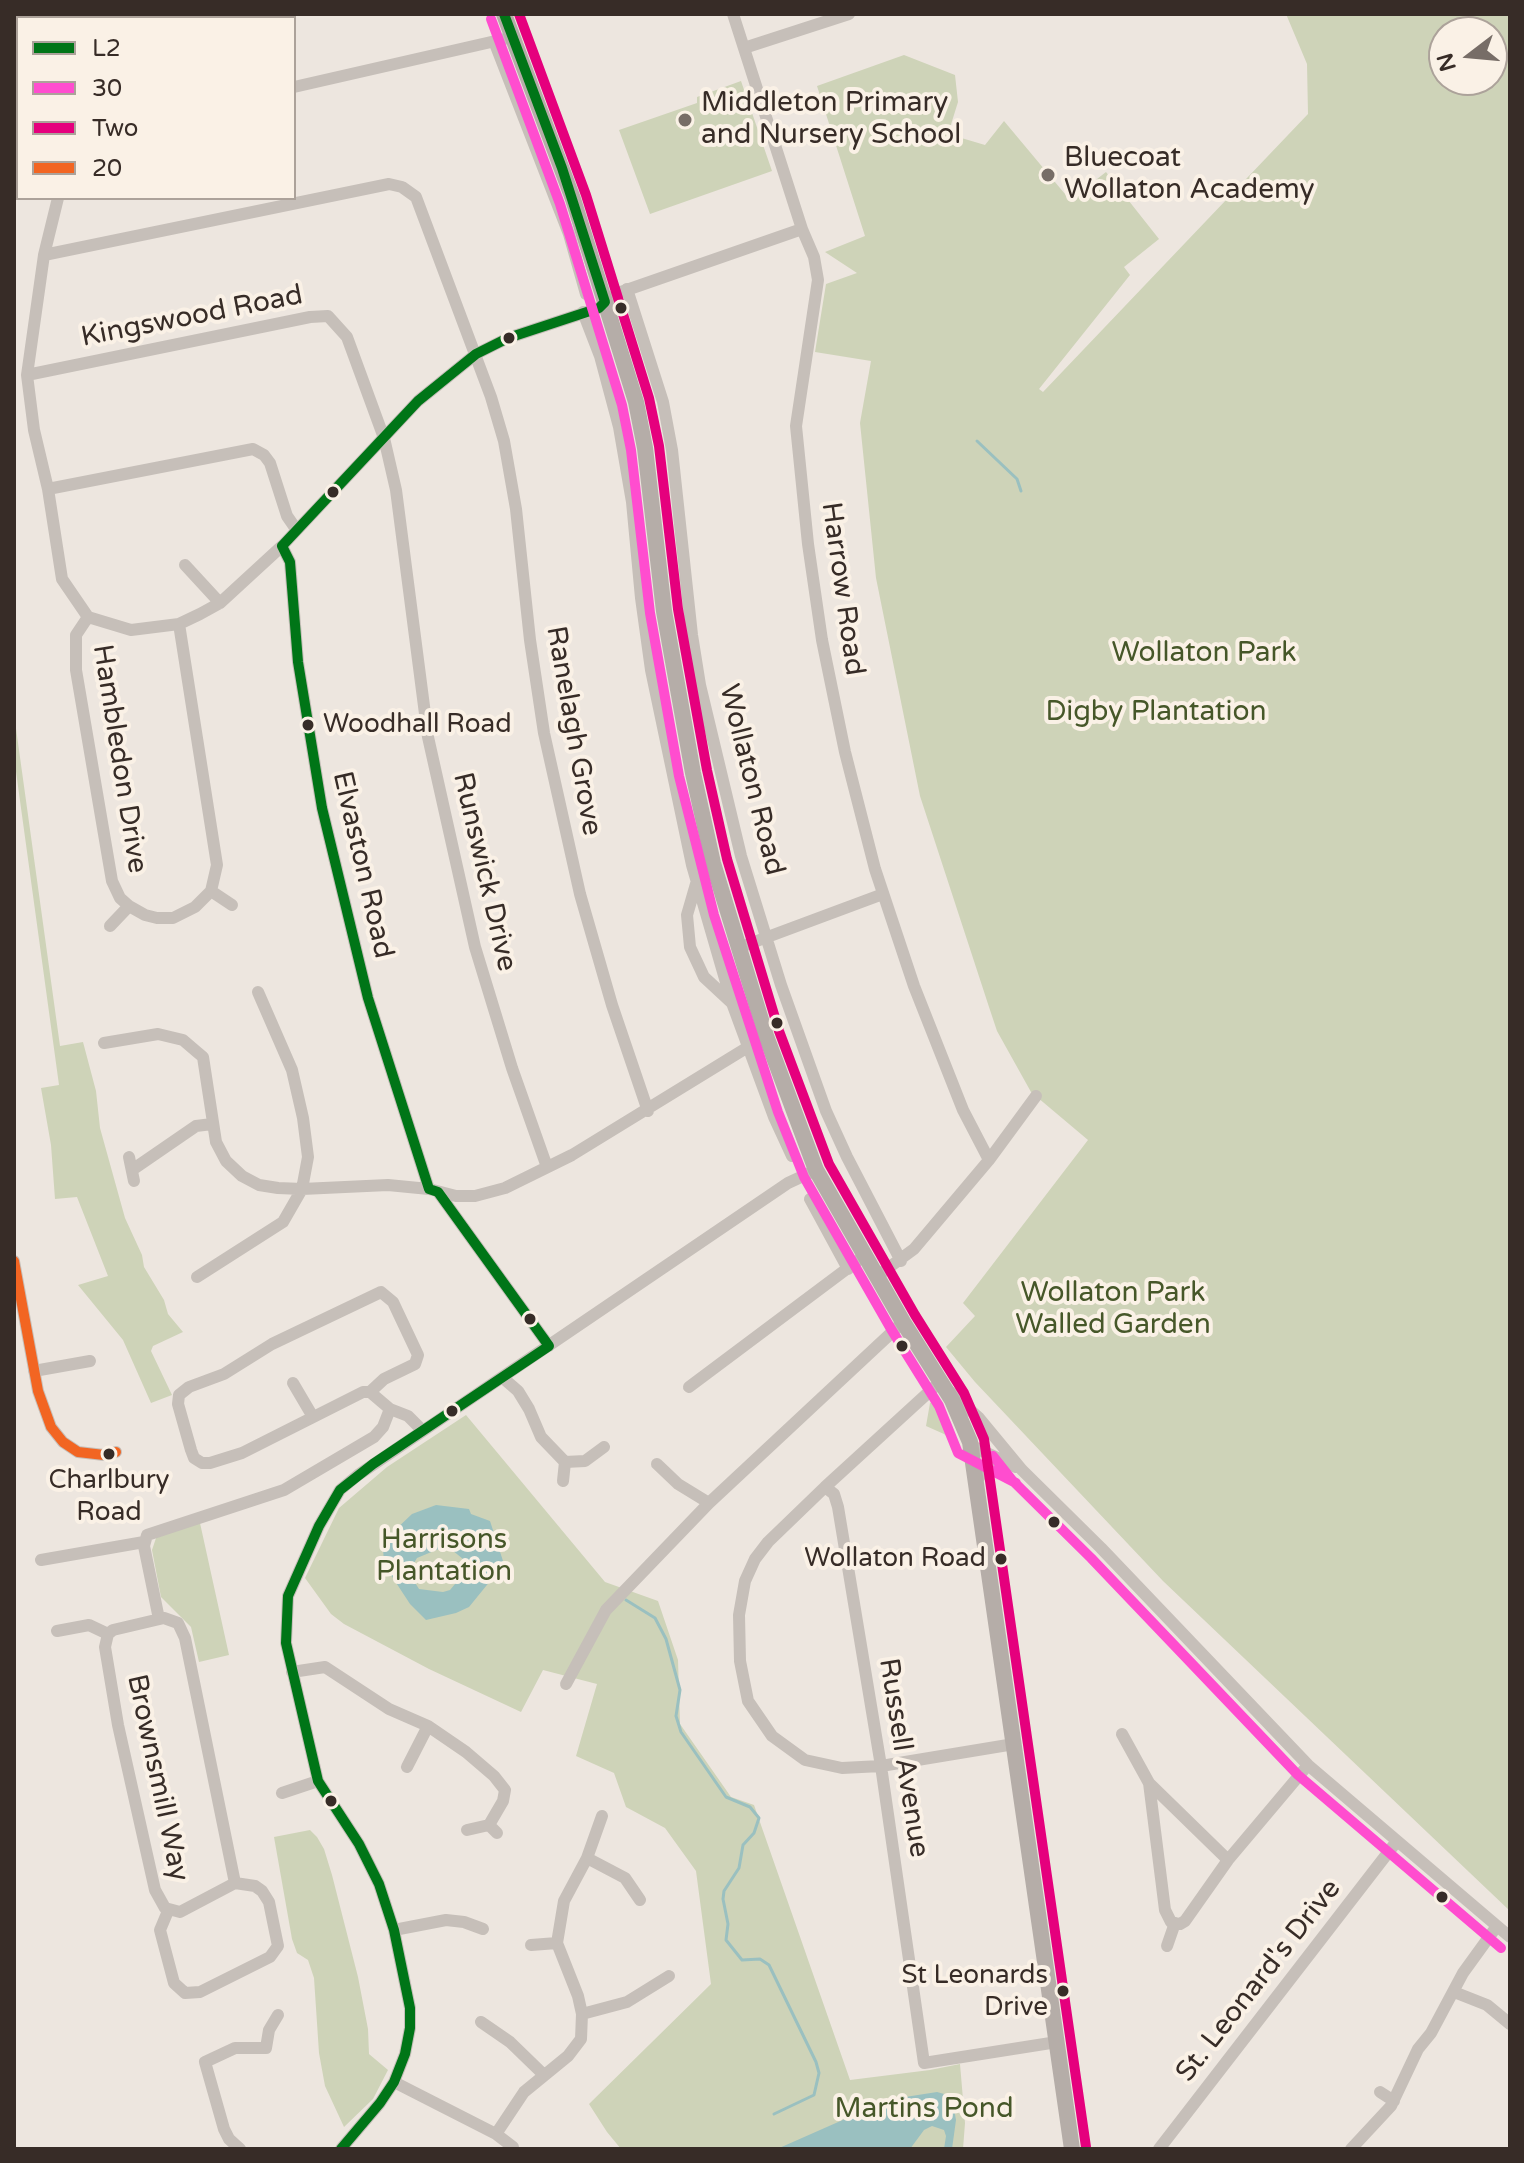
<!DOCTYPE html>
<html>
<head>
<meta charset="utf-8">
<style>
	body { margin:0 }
	#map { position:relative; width:1524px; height:2163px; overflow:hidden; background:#ede6df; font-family:"Varela Round",sans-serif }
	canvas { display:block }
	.frame { position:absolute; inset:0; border:16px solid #372c27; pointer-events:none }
	.legend { position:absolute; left:16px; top:16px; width:280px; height:184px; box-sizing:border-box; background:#faf1e6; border:2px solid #aca29a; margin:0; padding:10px 14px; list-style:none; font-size:24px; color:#372c27 }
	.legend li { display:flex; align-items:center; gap:16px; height:40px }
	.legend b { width:40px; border:2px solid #aca29a }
	.north { position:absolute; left:1428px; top:16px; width:80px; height:80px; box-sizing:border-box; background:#faf1e6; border:2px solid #aca29a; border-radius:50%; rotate:254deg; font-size:22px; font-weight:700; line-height:32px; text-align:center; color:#372c27 }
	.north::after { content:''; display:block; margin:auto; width:28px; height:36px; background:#776d67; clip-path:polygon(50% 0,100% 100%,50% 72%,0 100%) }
</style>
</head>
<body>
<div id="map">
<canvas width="1524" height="2163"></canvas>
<div class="frame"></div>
<ul class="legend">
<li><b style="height:10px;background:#007517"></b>L2</li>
<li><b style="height:10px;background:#ff4dcf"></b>30</li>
<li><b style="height:10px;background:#e5007d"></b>Two</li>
<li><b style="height:10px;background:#f26522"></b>20</li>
</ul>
<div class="north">N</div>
</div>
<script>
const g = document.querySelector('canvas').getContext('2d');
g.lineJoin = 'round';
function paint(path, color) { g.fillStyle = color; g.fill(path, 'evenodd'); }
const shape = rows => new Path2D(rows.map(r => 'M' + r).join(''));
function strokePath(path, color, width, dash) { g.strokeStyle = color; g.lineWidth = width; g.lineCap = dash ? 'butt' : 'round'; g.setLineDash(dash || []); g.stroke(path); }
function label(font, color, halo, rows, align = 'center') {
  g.font = font + ' "Varela Round",sans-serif'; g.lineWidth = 8; g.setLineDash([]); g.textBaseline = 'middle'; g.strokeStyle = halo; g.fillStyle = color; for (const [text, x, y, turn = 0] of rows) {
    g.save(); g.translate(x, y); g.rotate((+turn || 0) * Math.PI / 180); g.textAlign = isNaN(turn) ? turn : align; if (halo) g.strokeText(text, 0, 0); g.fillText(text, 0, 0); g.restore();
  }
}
paint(shape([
	[104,14,176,14,176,18,109,18],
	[1286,14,1510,14,1510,1911,1163,1581,975,1382,946,1347,975,1316,963,1303,1088,1140,1031,1092,997,1031,989,1007,920,796,876,578,860,423,871,361,815,352,826,284,857,273,825,252,865,236,817,86,904,55,955,75,958,102,948,134,985,145,1004,121,1070,200,1106,172,1159,239,1124,267,1130,275,1039,389,1043,392,1308,114,1307,64],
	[1444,32,1492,32,1492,80,1444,80],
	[741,81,772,171,650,214,619,130,697,103,697,97],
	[14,714,60,1046,83,1042,96,1091,100,1128,125,1218,142,1255,144,1267,164,1300,168,1314,183,1332,153,1346,151,1351,172,1395,151,1403,123,1340,78,1285,108,1276,77,1197,55,1199,51,1145,41,1088,59,1085,14,757],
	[934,1400,939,1402,943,1409,957,1441,954,1442,944,1434,926,1426,930,1403],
	[466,1415,605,1582,658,1601,678,1660,680,1724,731,1797,754,1805,850,2080,930,2070,960,2064,965,2123,963,2149,621,2149,607,2132,589,2104,711,1984,696,1871,665,1828,626,1807,614,1773,576,1756,597,1684,543,1670,521,1712,429,1669,344,1624,331,1614,305,1578,339,1508,387,1467],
	[200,1523,229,1655,199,1662,191,1627,161,1597,152,1550,157,1535],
	[310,1830,317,1837,324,1849,332,1875,358,1977,368,2029,369,2054,388,2070,373,2099,344,2127,325,2086,319,2053,314,1978,308,1960,297,1953,292,1939,274,1837]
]), '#ced3b8');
paint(shape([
	[436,1505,469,1509,471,1514,490,1521,504,1564,469,1607,456,1613,426,1620,410,1604,391,1575,384,1563,383,1548,392,1533,412,1514],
	[441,1548,452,1550,463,1559,464,1568,460,1578,450,1590,443,1592,419,1589,414,1581,414,1563,417,1558],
	[937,2092,955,2097,953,2103,956,2120,952,2149,944,2149,946,2136,944,2130,932,2126,924,2130,910,2149,777,2149,854,2115,905,2097]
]), '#9ac0c0');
strokePath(shape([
	[977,441,1017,479,1021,491],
	[626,1600,655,1618,666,1639,680,1690,676,1716,681,1732,726,1797,750,1807,759,1818,754,1833,743,1845,739,1868,724,1891,723,1899,728,1924,726,1940,742,1960,760,1959,769,1965,816,2062,819,2073,814,2095,774,2114]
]), '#9ac0c0', 3);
strokePath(shape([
	[733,14,802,229,814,257,818,280,796,426,808,544,822,640,845,752,875,869,914,986,963,1110,989,1160],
	[240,18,242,14],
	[494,41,569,234,586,294],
	[744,48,849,14],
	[294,87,513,37],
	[58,198,44,255,27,375,34,430,48,489,62,579,88,617],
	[44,255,389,184,402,187,416,197,491,397,504,441,516,509,530,640,544,733,580,894,612,1005,648,1111],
	[627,289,663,402,672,450,692,635,700,685,741,856,781,985,826,1111,847,1157,901,1261],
	[583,312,600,356,619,427,632,502,641,598,651,670,692,865,732,1003,774,1117,792,1156],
	[27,375,310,317,328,316,347,337,384,438,396,490,428,737,475,947,512,1068,547,1167],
	[48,489,253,449,264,455,270,463,287,516,296,529],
	[282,546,290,562,298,662,322,808,368,998,429,1189],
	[185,565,220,603],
	[88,617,131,630,179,624,200,614,220,603,282,546,418,401,476,354,508,338,599,308,618,293,802,229],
	[88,617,76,635,76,670,112,881,120,898,129,906,145,915,157,918,173,918,195,907,211,891,217,865,179,624],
	[696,884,687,915,690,947,704,977,732,1003],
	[211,891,232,905],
	[110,926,129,906],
	[738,948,883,894],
	[104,1043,158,1034,183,1040,197,1052,203,1057,216,1142,226,1161,242,1176,259,1185,278,1188,302,1189,388,1185,429,1189,456,1196,475,1196,505,1188,572,1155,766,1036],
	[129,1157,134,1181],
	[132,1170,196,1126,212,1124],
	[438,1192,549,1346],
	[810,1199,848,1269],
	[14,1261,38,1391,51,1427,63,1442,78,1452,104,1455,116,1452],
	[197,1277,283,1222,302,1189,308,1157,303,1118,292,1070,258,992],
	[876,1277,914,1249,989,1160,1036,1096],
	[34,1371,90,1361],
	[503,1378,518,1391,529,1409,541,1437,565,1462,585,1461,604,1447],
	[941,1381,825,1487,768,1542,755,1559,745,1581,739,1615,740,1661,748,1701,772,1736,805,1760,842,1768,881,1766,1014,1744],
	[293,1383,313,1417],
	[689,1387,864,1256],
	[370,1392,384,1379,415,1364,418,1355,393,1302,381,1292,272,1344,224,1374,189,1387,179,1395,178,1404,191,1450,194,1458,202,1463,210,1463,242,1453,363,1392,370,1392,390,1409],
	[950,1392,979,1418,1022,1470,1101,1548,1308,1765,1510,1937],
	[970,1445,1016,1467],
	[657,1464,678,1484,709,1503],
	[563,1481,565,1462],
	[976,1482,983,1471,992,1463,1006,1461],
	[825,1487,834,1494,838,1507,881,1766,924,2063,1057,2042],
	[41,1560,144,1542],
	[164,1618,178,1623,185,1638,235,1883,180,1912,165,1908,155,1890,118,1725,105,1647,108,1634,113,1630,164,1618],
	[159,1619,144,1546,147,1535,284,1490,374,1437,383,1427,390,1409,408,1416,423,1431],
	[57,1631,89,1625,108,1634],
	[292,1672,325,1667,389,1709,428,1726,466,1752,494,1776,505,1790,503,1801,489,1825],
	[566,1684,606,1610,709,1503,903,1322],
	[1122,1734,1149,1783],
	[407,1767,428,1726],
	[282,1793,318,1781],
	[467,1830,489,1825,497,1833],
	[587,1858,625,1878,640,1900],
	[1228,1860,1149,1783,1165,1910,1171,1922,1180,1924,1185,1921,1228,1860,1308,1765],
	[168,1911,160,1930,174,1983,185,1993,200,1992,270,1957,278,1946,269,1902,262,1891,255,1886,235,1883],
	[394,1930,446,1920,464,1922,483,1929],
	[531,1945,557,1943],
	[1167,1946,1175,1923],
	[1454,1992,1487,2005,1510,2024],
	[582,2014,627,2002,669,1976],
	[481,2022,510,2042,544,2075],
	[394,2082,496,2134,513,2147],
	[1380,2092,1394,2101],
	[496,2134,524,2092,568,2056,581,2039,582,2014,578,1996,557,1943,564,1901,587,1858,602,1816],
	[240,2149,229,2139,224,2129,205,2062,235,2048,266,2048,269,2030,278,2015],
	[341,2149,380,2103,394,2082,405,2054,410,2028,410,2008,394,1930,379,1884,359,1844,318,1781,286,1643,288,1596,319,1526,340,1490,358,1475,788,1183,816,1170],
	[1159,2149,1397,1841],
	[1351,2149,1391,2106,1418,2049,1431,2033,1463,1973,1497,1926]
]), '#c6bfb9', 12);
strokePath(shape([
	[504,14,573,199,636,402,645,448,664,611,693,773,713,863,766,1036,816,1170,903,1322,952,1400,970,1442,1072,2149]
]), '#b5ada8', 16);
strokePath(shape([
	[341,2149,380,2103,394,2082,405,2054,410,2028,410,2008,394,1930,379,1884,359,1844,318,1781,286,1643,288,1596,319,1526,340,1490,373,1464,549,1346,438,1192,429,1189,368,998,322,808,298,662,290,562,282,546,418,401,476,354,508,338,599,308,605,302,562,168,504,14]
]), '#007517', 10);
strokePath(shape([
	[491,19,560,204,622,405,631,450,650,613,679,776,714,915,778,1112,804,1177,891,1329,939,1406,958,1453,1016,1483],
	[993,1456,1012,1480,1091,1558,1298,1775,1501,1948]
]), '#ff4dcf', 10);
strokePath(shape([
	[519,14,586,195,649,398,659,446,678,609,707,770,727,859,779,1031,829,1164,915,1315,964,1393,984,1439,1086,2147]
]), '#e5007d', 10);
strokePath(shape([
	[14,1261,38,1391,51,1427,63,1442,78,1452,104,1455,116,1452]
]), '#f26522', 10);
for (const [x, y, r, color] of [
	[685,120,8,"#776d67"],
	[1048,175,8,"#776d67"],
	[621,308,7,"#372c27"],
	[509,338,7,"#372c27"],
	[333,492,7,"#372c27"],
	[308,725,7,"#372c27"],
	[777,1023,7,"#372c27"],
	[530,1319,7,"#372c27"],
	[902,1346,7,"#372c27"],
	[452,1411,7,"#372c27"],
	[109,1454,7,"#372c27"],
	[1054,1522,7,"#372c27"],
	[1001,1559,7,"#372c27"],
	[331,1801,7,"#372c27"],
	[1442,1897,7,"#372c27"],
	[1063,1991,7,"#372c27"]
]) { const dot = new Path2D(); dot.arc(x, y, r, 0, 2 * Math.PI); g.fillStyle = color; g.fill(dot); strokePath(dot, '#faf1e6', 3); }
label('26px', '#372c27', '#faf1e6', [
	["Woodhall Road",323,725,"left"],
	["Charlbury",109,1481,"center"],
	["Road",109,1513,"center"],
	["Wollaton Road",986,1559],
	["St Leonards",1048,1976],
	["Drive",1048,2008]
], 'right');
label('28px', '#372c27', '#faf1e6', [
	["Middleton Primary",701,104],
	["and Nursery School",701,136],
	["Bluecoat",1064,159],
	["Wollaton Academy",1064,191]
], 'left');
label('28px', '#372c27', '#faf1e6', [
	["Kingswood Road",192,317,-11],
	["Harrow Road",842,589,82],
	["Ranelagh Grove",573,731,80],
	["Hambledon Drive",119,759,81],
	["Wollaton Road",751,780,76],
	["Elvaston Road",362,865,77],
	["Runswick Drive",484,872,77],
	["Russell Avenue",903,1758,81],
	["Brownsmill Way",157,1778,78],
	["St. Leonard's Drive",1259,1981,-52]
]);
label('28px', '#465729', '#faf1e6', [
	["Wollaton Park",1204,654],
	["Digby Plantation",1156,713],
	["Wollaton Park",1113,1294],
	["Walled Garden",1113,1326],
	["Harrisons",444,1541],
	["Plantation",444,1573],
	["Martins Pond",924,2110]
]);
</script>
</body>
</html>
